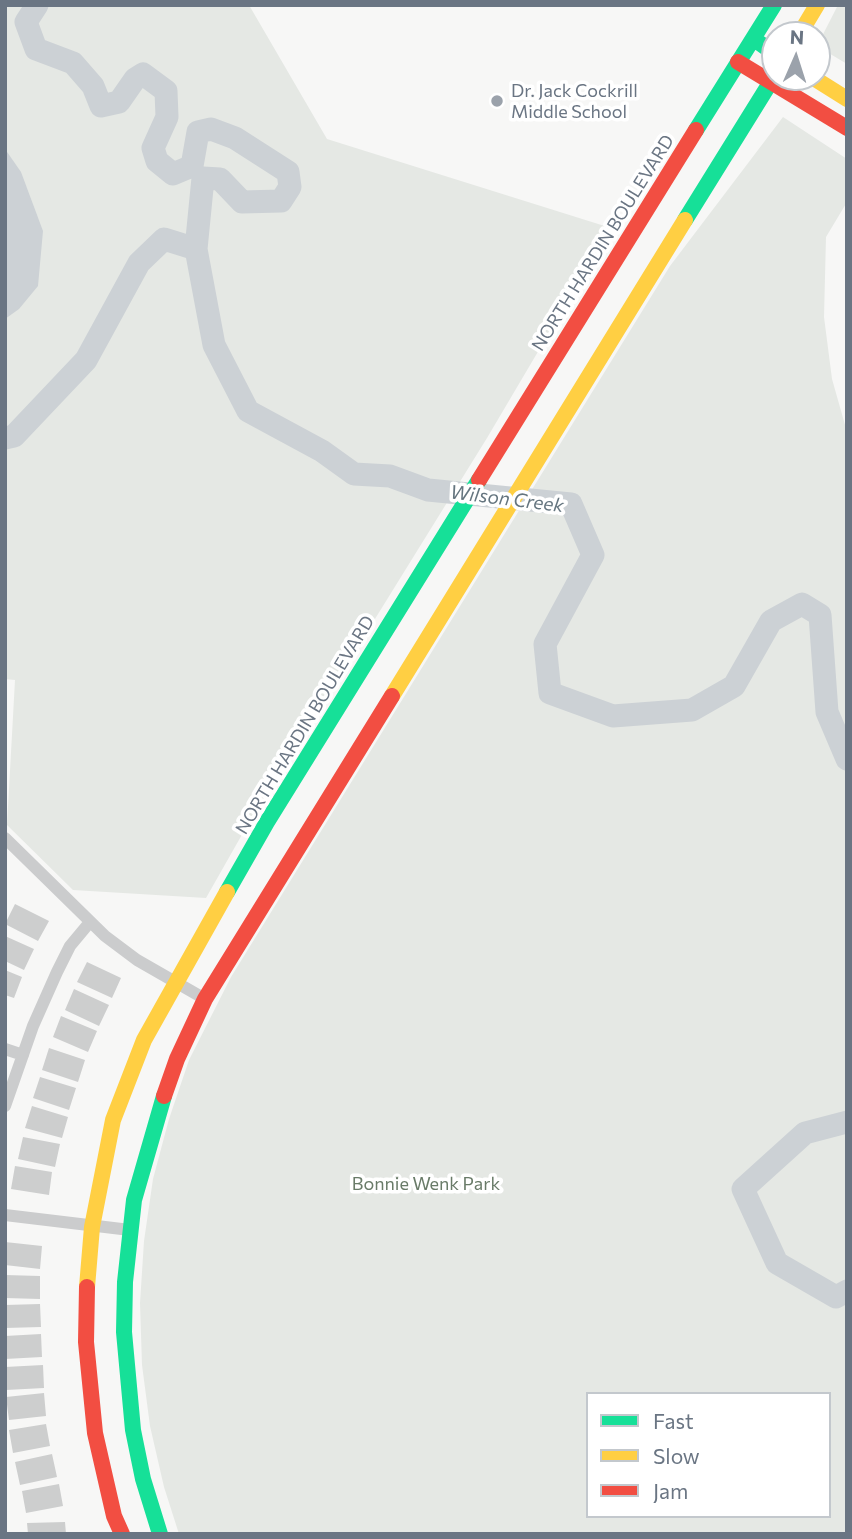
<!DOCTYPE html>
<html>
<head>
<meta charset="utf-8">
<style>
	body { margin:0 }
	#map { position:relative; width:852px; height:1539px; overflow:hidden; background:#f7f7f6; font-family:Commissioner,sans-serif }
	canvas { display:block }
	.frame { position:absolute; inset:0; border:7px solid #6a7583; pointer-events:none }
	.legend { position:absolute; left:586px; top:1392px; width:245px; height:126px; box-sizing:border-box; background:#fff; border:2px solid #c3c8cd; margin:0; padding:9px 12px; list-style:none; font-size:21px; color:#6a7583 }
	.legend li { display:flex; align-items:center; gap:14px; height:35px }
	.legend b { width:35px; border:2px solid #c3c8cd }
	.north { position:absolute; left:761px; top:21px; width:70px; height:70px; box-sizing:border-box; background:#fff; border:2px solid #c3c8cd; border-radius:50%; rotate:3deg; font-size:19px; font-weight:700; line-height:28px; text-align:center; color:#6a7583 }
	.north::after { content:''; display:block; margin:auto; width:24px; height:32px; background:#9ba2ab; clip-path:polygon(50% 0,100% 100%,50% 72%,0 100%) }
</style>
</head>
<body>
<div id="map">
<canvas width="852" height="1539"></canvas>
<div class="frame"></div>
<ul class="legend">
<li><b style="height:9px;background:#16e098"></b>Fast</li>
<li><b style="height:9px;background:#ffcf43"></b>Slow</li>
<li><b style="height:9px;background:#f24e42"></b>Jam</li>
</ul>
<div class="north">N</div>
</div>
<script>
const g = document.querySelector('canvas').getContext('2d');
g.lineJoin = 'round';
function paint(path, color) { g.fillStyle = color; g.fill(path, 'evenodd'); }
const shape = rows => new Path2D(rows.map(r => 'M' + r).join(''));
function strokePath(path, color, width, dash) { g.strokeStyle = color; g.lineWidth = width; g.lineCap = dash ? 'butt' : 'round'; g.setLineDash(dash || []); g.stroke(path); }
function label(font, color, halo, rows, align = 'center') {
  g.font = font + ' Commissioner,sans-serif'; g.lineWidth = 7; g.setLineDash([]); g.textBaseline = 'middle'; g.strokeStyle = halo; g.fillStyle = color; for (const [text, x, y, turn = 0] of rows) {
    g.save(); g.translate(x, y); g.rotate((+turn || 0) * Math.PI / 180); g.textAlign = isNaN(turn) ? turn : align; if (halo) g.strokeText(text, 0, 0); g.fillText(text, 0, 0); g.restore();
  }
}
paint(shape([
	[5,5,249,5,327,139,611,228,487,438,248,824,206,898,73,890,7,825,15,680,5,679],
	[838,5,847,5,847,64,817,46],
	[783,117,847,159,847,202,826,237,824,317,832,379,847,432,847,1534,179,1534,164,1487,150,1426,142,1365,140,1303,144,1241,153,1179,169,1119,189,1060,231,977,670,266],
	[588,1394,829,1394,829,1516,588,1516]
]), '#e5e8e4');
paint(shape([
	[5,149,21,172,43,231,38,286,19,309,5,319]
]), '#ccd1d5');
strokePath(shape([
	[37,5,26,22,36,49,73,63,93,86,101,106,119,102,135,79,143,74,166,91,167,117,153,148,157,161,173,174,192,166,198,132,211,129,235,138,288,172,290,187,281,201,242,202,220,179,203,178,196,249],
	[5,438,14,436,86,360,139,263,164,239,196,249,214,345,248,411,322,451,354,474,390,476,428,490,571,504,593,555,545,644,550,693,613,716,692,710,734,686,771,621,802,604,820,615,827,712,847,759],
	[847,1122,805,1133,743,1189,777,1263,836,1297,847,1291]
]), '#ccd1d5', 23);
paint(shape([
	[15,904,49,921,38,941,5,924],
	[5,936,34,949,24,970,5,961],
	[87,962,121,978,112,998,77,982],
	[5,970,22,977,14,998,5,995],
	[74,989,109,1005,99,1026,65,1010],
	[61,1016,97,1031,88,1052,53,1037],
	[49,1048,85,1060,78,1082,42,1070],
	[40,1077,76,1088,69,1110,33,1098],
	[32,1106,68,1117,62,1138,25,1128],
	[23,1137,60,1144,55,1167,18,1159],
	[15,1166,52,1172,49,1195,11,1189],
	[5,1242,42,1246,40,1269,5,1265],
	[5,1275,40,1276,40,1299,5,1298],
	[40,1304,41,1327,5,1328,5,1305],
	[41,1334,42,1357,5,1359,5,1336],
	[43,1365,44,1388,6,1390,5,1367],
	[44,1393,46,1416,9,1420,6,1397],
	[46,1424,50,1446,13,1453,9,1430],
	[52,1454,57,1477,20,1485,15,1462],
	[59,1484,63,1506,26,1513,22,1491],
	[65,1522,66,1534,28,1534,27,1523]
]), '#cdcece');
strokePath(shape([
	[5,838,105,936,137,960,205,999],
	[5,1049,23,1055],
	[5,1106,33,1026,57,972,70,946,90,922],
	[5,1215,130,1230]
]), '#cbcccd', 12);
strokePath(shape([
	[754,39,775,54],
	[696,130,774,5],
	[685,220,775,75],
	[227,892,267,822,479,480],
	[160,1534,143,1479,133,1430,124,1332,125,1282,134,1200,164,1096]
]), '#16e098', 16);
strokePath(shape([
	[799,35,817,5],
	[812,77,847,99],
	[392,696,685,220],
	[87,1287,92,1227,113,1120,144,1040,227,892]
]), '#ffcf43', 16);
strokePath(shape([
	[738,62,847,128],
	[479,480,696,130],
	[164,1096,177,1059,205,999,392,696],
	[87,1287,86,1342,95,1433,114,1516,122,1534]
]), '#f24e42', 16);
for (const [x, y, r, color] of [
	[497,101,7,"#9ba2ab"]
]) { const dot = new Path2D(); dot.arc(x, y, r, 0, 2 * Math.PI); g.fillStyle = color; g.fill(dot); strokePath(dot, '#fff', 2.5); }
label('18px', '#6a7583', '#fff', [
	["Dr. Jack Cockrill",511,91],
	["Middle School",511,112]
], 'left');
label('18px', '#6a7583', '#fff', [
	["NORTH HARDIN BOULEVARD",603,243,-58],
	["NORTH HARDIN BOULEVARD",305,725,-59]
]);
label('18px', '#697b68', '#fff', [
	["Bonnie Wenk Park",426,1184]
]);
label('italic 19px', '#65757f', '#fff', [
	["Wilson Creek",507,499,7]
]);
</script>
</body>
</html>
